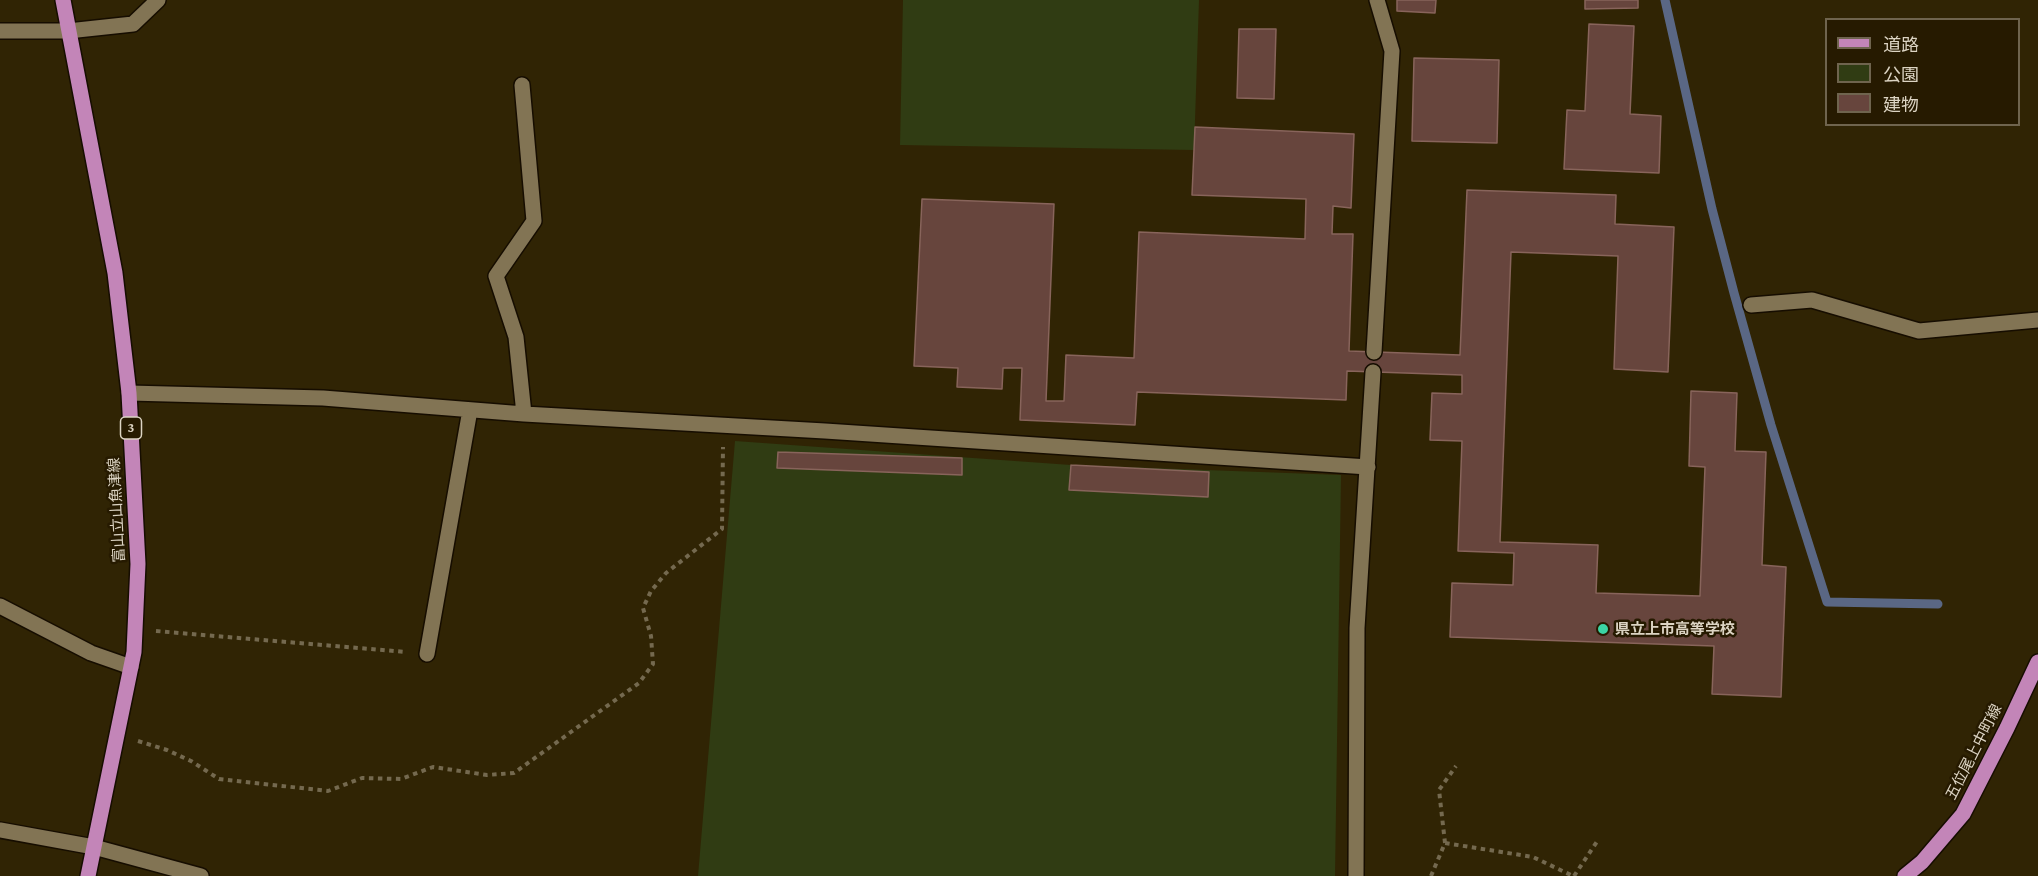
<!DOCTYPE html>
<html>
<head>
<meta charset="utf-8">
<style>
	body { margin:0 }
	#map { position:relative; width:2038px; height:876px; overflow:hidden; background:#302404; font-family:"Crimson Pro","Noto Sans JP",serif }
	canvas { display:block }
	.legend { position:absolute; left:1825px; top:18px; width:195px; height:108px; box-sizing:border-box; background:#261a00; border:2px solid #6f644e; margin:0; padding:8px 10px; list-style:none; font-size:18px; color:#dcd4c3 }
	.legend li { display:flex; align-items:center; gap:12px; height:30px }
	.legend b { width:30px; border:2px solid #6f644e }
</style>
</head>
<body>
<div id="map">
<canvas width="2038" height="876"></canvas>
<ul class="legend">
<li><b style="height:8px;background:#c385b8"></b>道路</li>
<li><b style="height:16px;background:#303c13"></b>公園</li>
<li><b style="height:16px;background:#67453d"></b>建物</li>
</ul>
</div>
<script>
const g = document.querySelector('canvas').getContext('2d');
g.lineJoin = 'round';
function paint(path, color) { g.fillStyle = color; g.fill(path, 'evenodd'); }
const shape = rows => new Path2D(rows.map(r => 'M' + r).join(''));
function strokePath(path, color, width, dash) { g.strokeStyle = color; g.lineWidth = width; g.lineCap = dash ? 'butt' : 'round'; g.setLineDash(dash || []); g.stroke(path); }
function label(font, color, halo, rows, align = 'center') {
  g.font = font + ' "Crimson Pro","Noto Sans JP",serif'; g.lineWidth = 5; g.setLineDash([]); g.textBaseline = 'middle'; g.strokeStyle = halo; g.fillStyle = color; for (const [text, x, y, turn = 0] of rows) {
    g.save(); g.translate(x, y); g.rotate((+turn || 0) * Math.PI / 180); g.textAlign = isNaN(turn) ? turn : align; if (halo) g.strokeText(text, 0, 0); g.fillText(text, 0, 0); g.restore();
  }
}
paint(shape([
	[903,0,1199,0,1194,150,900,145],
	[735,441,1071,465,1341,475,1335,876,698,876]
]), '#303c13');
strokePath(shape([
	[1665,0,1712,209,1734,293,1771,425,1827,602,1938,604]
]), '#5a6784', 9);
const building = shape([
	[1397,0,1436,0,1435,13,1397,11,1397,0],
	[1585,0,1638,0,1638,8,1585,9,1585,0],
	[1589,24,1634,26,1630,114,1661,116,1659,173,1564,169,1567,110,1585,111,1589,24],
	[1239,29,1276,29,1274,99,1237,98,1239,29],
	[1414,58,1499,60,1497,143,1412,141,1414,58],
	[1195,127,1354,134,1351,208,1333,206,1332,234,1353,234,1349,351,1460,355,1467,190,1616,195,1615,224,1674,227,1668,372,1614,369,1618,256,1511,252,1500,542,1598,545,1596,593,1700,596,1705,467,1689,466,1691,391,1737,393,1735,451,1766,452,1762,565,1786,567,1781,697,1712,694,1714,646,1450,637,1452,583,1513,585,1514,553,1458,551,1462,441,1430,440,1432,393,1462,394,1462,375,1347,371,1346,400,1137,392,1135,425,1020,420,1022,368,1003,368,1002,389,957,387,958,368,914,366,922,199,1054,204,1046,401,1064,401,1066,355,1134,358,1139,232,1305,239,1306,199,1192,195,1195,127],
	[778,452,962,458,962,475,777,468,778,452],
	[1071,465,1209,472,1208,497,1069,490,1071,465]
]);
paint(building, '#67453d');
strokePath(building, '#88645b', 1.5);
const minor = shape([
	[0,31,68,31,133,24,158,0],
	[522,85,534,221,496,276,516,337,524,414],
	[1751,305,1812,300,1919,331,2038,320],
	[1374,352,1392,51,1377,0],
	[129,393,323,398,524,414,825,431,1368,467],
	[0,606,91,653,131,667],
	[427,654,470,410],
	[0,830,94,847,201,876],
	[1356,876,1357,628,1373,372]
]);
const major = shape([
	[63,0,115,273,129,393,138,564,134,652,88,876],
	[1905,876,1922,862,1963,814,2007,728,2038,662]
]);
strokePath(minor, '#160d00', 18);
strokePath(major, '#160d00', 18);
strokePath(shape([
	[156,631,406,652],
	[138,741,167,750,191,761,219,779,328,791,362,778,401,779,433,767,487,775,514,773,639,683,653,664,651,636,643,608,651,591,666,573,722,529,723,447],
	[1445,843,1439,790,1456,766],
	[1431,876,1445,843,1533,857,1573,876],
	[1574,876,1598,840]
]), '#74694f', 4, [4.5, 4.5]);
strokePath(minor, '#827454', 15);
strokePath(major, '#c385b8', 15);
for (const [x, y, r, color] of [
	[1603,629,6,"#3bd4a4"]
]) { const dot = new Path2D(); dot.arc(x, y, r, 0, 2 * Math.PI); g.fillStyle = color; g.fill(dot); strokePath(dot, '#261a00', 2); }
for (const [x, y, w] of [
	[131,428,21]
]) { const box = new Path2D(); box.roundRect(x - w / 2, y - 11, w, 22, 4.5); g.fillStyle = '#261a00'; g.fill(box); strokePath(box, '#dcd4c3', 1.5); }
label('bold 14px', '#dcd4c3', null, [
	["3",131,428]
]);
label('15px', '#dcd4c3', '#261a00', [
	["富山立山魚津線",117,510,-93],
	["五位尾上中町線",1974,752,-63]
]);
label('bold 15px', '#dcd4c3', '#261a00', [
	["県立上市高等学校",1615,629]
], 'left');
</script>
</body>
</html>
